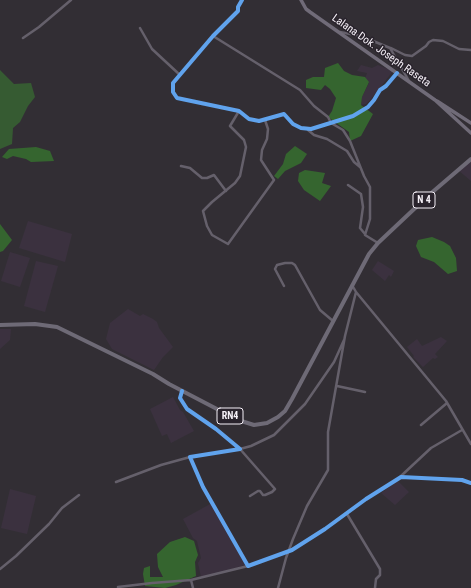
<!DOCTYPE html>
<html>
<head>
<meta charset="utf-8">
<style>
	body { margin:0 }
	canvas { display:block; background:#322e34 }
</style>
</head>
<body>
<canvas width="471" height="588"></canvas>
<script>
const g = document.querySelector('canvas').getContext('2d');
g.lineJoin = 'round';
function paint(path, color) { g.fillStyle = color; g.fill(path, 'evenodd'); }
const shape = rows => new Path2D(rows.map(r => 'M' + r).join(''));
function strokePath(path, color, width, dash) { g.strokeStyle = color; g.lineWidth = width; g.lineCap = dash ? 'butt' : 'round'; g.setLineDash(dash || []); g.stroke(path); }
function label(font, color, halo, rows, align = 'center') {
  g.font = font + ' "Roboto Condensed",sans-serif'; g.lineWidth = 3; g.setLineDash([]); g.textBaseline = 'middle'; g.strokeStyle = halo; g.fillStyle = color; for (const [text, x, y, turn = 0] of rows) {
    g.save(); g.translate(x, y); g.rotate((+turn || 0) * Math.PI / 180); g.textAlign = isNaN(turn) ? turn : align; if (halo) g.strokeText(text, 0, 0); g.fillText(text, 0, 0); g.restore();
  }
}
paint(shape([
	[361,65,372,68,378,65,393,71,371,99,366,104,361,105,362,97,369,83,365,79,367,73,357,71],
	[471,159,471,181,458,170],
	[28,221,72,234,65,262,19,248],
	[10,252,30,258,20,287,1,281],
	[36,261,58,266,45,312,24,306],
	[378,261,394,271,391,277,389,275,385,281,372,270],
	[128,309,140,316,143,314,153,319,157,322,159,328,173,347,163,357,154,370,112,349,106,339,110,323],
	[0,329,11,329,10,340,0,349],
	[441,337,447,341,435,354,438,357,435,359,433,358,423,367,413,357,414,356,407,347,417,339,422,346],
	[173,397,180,410,183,412,194,431,171,443,167,434,162,436,150,409],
	[398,481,409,492,395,505,381,493],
	[10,489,36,496,27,534,1,528],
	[212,503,245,565,212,575,201,577,198,563,201,558,197,541,193,538,183,519]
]), '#3b313f');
paint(shape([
	[0,70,14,84,31,83,35,97,28,106,20,122,13,128,12,144,0,149]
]), '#365b32');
paint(shape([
	[338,63,344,71,352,75,365,77,369,82,362,97,361,105,373,114,361,136,350,141,349,132,328,117,332,111,336,98,330,89,325,85,321,90,306,88,306,80,313,77,324,77,325,68],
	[295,146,307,154,301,163,285,171,278,179,274,176,283,164,286,154],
	[36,147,50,151,54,161,31,162,26,159,13,156,7,159,2,157,9,149],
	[305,170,325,173,322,183,331,186,320,201,304,190,298,181,299,173],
	[0,224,12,240,3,251,0,252],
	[432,237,444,242,450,246,456,258,457,271,448,274,434,262,421,257,416,246,418,240],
	[185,537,194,541,198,555,195,562,196,576,176,585,165,588,145,586,143,574,144,568,150,566,150,577,163,577,158,567,157,554,170,542]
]), '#35652f');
strokePath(shape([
	[242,0,238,7,238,11,213,36,173,83,173,92,177,98,239,111,249,119,259,121,284,114,293,124,301,128,311,129,353,116,368,107,374,100,380,90,386,86,397,73],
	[140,28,152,49,180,75],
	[340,32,361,36,390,48,409,81],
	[213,36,300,90,314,106,328,117,331,123,343,130,350,141,364,176,370,187,370,219,365,235,378,243],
	[23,38,39,27,71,0],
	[391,48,405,55,412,56,426,46,429,42,433,40,443,41,459,49,471,50],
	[239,111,230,126,244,140,246,147,240,176,235,183,212,202,203,211,207,226,212,235,228,244,274,180,261,160,262,150,267,139,268,129,265,120],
	[308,130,314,135,327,139,347,151,354,162,360,167],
	[181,166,190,168,202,178,207,178,214,175,226,191],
	[348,185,361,194,363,207,360,228,365,234],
	[284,286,275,269,277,265,285,263,292,263,295,265,320,310,333,321],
	[356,292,446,401,471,444],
	[337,386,365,392],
	[182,391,180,398,187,409,216,429,240,449,190,457,203,487,248,566,292,550,325,529,366,499,401,477,462,480,471,483],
	[421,425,447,403],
	[240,449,251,446,274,435,305,404,334,362,344,340],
	[240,449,275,489,272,492,265,495,263,495,260,491,258,491,250,496],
	[401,476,431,448,462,430],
	[116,482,161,465,190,457],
	[347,514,380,569,380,575,376,579,375,588],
	[0,569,16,556,49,524,62,508,79,495],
	[118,587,152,583,191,580],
	[193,588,191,580,248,566],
	[278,588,286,558,293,539,307,506,328,470,328,432,345,336,356,292,352,285]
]), '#65606b', 2.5);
strokePath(shape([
	[301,0,306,9,310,12,435,100,471,133],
	[437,101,471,123]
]), '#706b78', 3.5);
strokePath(shape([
	[0,325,35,324,57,327,153,374,169,384,238,420,254,425,267,423,278,417,285,411,292,399,369,254,378,243,429,195,471,159]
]), '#6e6a76', 4);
strokePath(shape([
	[242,0,238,7,238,11,213,36,173,83,173,92,177,98,239,111,249,119,259,121,284,114,293,124,301,128,311,129,353,116,368,107,374,100,380,90,386,86,397,73],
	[182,391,180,398,187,409,216,429,240,449,190,457,203,487,248,566,292,550,325,529,366,499,401,477,462,480,471,483]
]), '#60a3ed', 4);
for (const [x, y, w] of [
	[424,200,22],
	[230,416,26]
]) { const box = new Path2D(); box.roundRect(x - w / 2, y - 8, w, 16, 3); g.fillStyle = '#29232c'; g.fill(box); strokePath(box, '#f5f0f7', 1); }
label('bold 10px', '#f5f0f7', null, [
	["N 4",424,200],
	["RN4",230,416]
]);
label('11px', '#f5f0f7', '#29232c', [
	["Lalana Dok. Joseph Raseta",381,51,35]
]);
</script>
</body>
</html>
